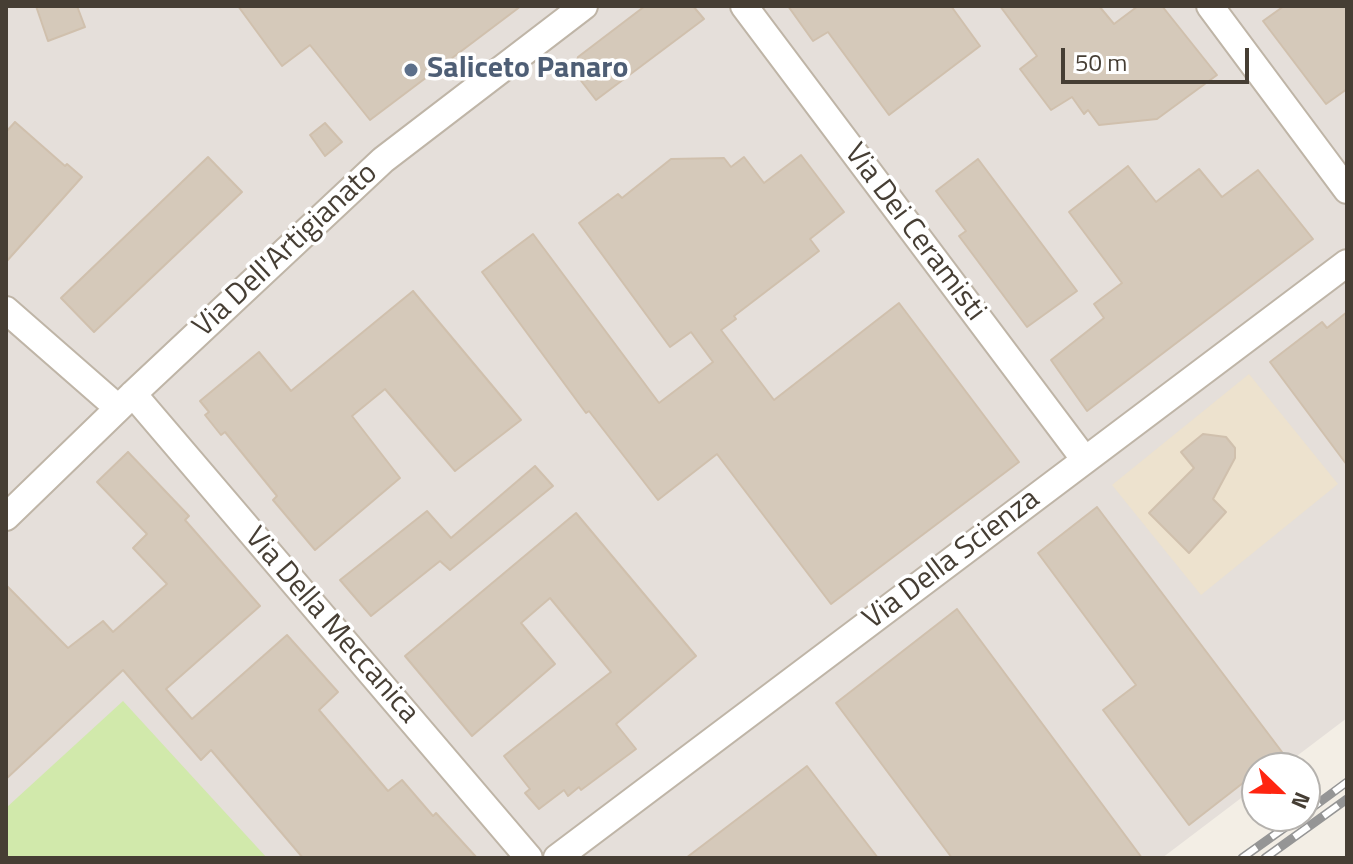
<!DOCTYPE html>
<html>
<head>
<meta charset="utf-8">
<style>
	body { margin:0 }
	#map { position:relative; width:1353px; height:864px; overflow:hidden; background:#f3eee5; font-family:"Titillium Web",sans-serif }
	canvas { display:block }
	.frame { position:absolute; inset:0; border:8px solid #463e34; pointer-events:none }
	.north { position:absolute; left:1241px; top:752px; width:80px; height:80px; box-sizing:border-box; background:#fff; border:2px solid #b5b2ae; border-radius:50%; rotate:113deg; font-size:22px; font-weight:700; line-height:32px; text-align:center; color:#463e34 }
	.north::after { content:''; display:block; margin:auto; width:28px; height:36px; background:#ff2510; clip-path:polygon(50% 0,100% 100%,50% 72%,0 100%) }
	.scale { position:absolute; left:1061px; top:48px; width:188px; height:36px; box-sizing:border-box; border:4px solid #463e34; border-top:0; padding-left:10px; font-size:24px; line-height:28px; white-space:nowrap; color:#463e34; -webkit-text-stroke:6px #fff; paint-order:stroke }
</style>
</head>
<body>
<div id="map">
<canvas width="1353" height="864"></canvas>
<div class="frame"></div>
<div class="north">N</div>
<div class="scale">50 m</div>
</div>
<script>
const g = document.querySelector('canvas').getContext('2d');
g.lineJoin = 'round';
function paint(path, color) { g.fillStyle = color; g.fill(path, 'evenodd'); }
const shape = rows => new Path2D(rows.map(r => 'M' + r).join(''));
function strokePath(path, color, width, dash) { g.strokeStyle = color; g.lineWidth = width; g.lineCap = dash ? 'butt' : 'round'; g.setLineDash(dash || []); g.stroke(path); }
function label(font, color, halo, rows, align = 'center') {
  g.font = font + ' "Titillium Web",sans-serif'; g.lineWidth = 7; g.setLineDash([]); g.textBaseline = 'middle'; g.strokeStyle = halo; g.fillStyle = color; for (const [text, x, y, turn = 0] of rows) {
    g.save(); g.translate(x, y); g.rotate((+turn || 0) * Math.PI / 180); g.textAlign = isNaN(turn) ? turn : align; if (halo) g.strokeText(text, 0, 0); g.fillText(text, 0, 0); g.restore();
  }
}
paint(shape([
	[6,6,1347,6,1347,718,1281,768,1257,768,1257,786,1162,858,6,858]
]), '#e5dfda');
paint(shape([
	[1249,374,1338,484,1201,595,1112,485]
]), '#ede2ce');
paint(shape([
	[123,701,267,858,6,858,6,808]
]), '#d1e9ab');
const building = shape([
	[36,6,77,6,85,27,48,41,36,6],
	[238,6,521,6,370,120,310,45,282,66,238,6],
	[645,6,693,6,704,19,596,100,575,73,578,57,645,6],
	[788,6,951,6,980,46,889,115,828,32,813,41,788,6],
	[1000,6,1099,6,1114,24,1138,6,1162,6,1217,75,1157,119,1099,125,1088,110,1084,114,1072,97,1051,110,1020,69,1037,56,1000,6],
	[1284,6,1347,6,1347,89,1326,104,1263,21,1284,6],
	[15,122,65,166,67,164,82,177,6,262,6,132,15,122],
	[325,123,342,142,325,156,310,135,325,123],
	[801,155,844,212,810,239,819,251,734,316,736,319,721,330,774,400,899,303,1019,462,831,604,717,454,658,500,589,411,586,413,482,272,533,234,659,403,713,362,691,332,670,347,579,223,618,194,622,198,671,159,724,158,731,167,744,157,764,183,801,155],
	[208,157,242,192,94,332,61,298,208,157],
	[978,159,1077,291,1027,327,959,236,966,231,936,191,978,159],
	[1128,166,1156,202,1199,169,1222,197,1258,170,1313,239,1087,411,1051,360,1104,318,1094,304,1122,283,1069,212,1128,166],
	[413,291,521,420,455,471,385,389,352,416,400,478,315,550,273,500,277,496,225,432,221,435,205,415,209,412,200,401,259,352,291,391,413,291],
	[1347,312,1347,465,1270,362,1322,322,1327,328,1347,312],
	[1203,434,1226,437,1235,448,1235,458,1213,499,1226,512,1189,553,1149,513,1194,468,1181,452,1203,434],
	[128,452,189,516,185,520,260,606,166,689,192,719,287,635,338,692,319,710,388,791,402,780,433,816,436,813,477,858,303,858,211,750,201,760,123,670,6,779,6,585,68,648,103,621,113,632,167,584,133,548,147,534,97,482,128,452],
	[535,466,553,486,450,570,440,561,371,616,340,580,427,511,451,538,535,466],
	[1097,507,1282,752,1262,768,1257,768,1257,772,1189,825,1103,710,1136,685,1038,553,1097,507],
	[576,513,696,656,616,724,636,749,581,790,579,787,568,796,564,790,539,809,525,793,530,789,504,756,611,672,550,598,521,623,555,664,472,736,405,656,576,513],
	[957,609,1142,858,952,858,836,703,957,609],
	[807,766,878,858,686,858,807,766]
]);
paint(building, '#d5c9ba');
strokePath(building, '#d0c0ad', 2);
const minor = shape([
	[744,6,1085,460],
	[1210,6,1347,190],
	[6,310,118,408],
	[133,394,529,858],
	[6,517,133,394,383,160,584,6],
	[557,858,1347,263]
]);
strokePath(minor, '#bfb5a7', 30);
strokePath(minor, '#fff', 26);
const rail = shape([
	[1305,813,1347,782],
	[1242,858,1301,816],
	[1265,858,1347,799]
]);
strokePath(rail, '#959595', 9);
strokePath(rail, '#fff', 6, [18]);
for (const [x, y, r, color] of [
	[411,70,8,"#5c6f8a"]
]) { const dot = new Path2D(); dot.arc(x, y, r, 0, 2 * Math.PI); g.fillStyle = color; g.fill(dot); strokePath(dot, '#fff', 3); }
label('bold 30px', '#4e5e75', '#fff', [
	["Saliceto Panaro",427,70]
], 'left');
label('30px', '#463e34', '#fff', [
	["Via Dei Ceramisti",914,233,53],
	["Via Dell'Artigianato",286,251,-43],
	["Via Della Scienza",952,560,-37],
	["Via Della Meccanica",331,626,49]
]);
</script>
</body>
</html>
